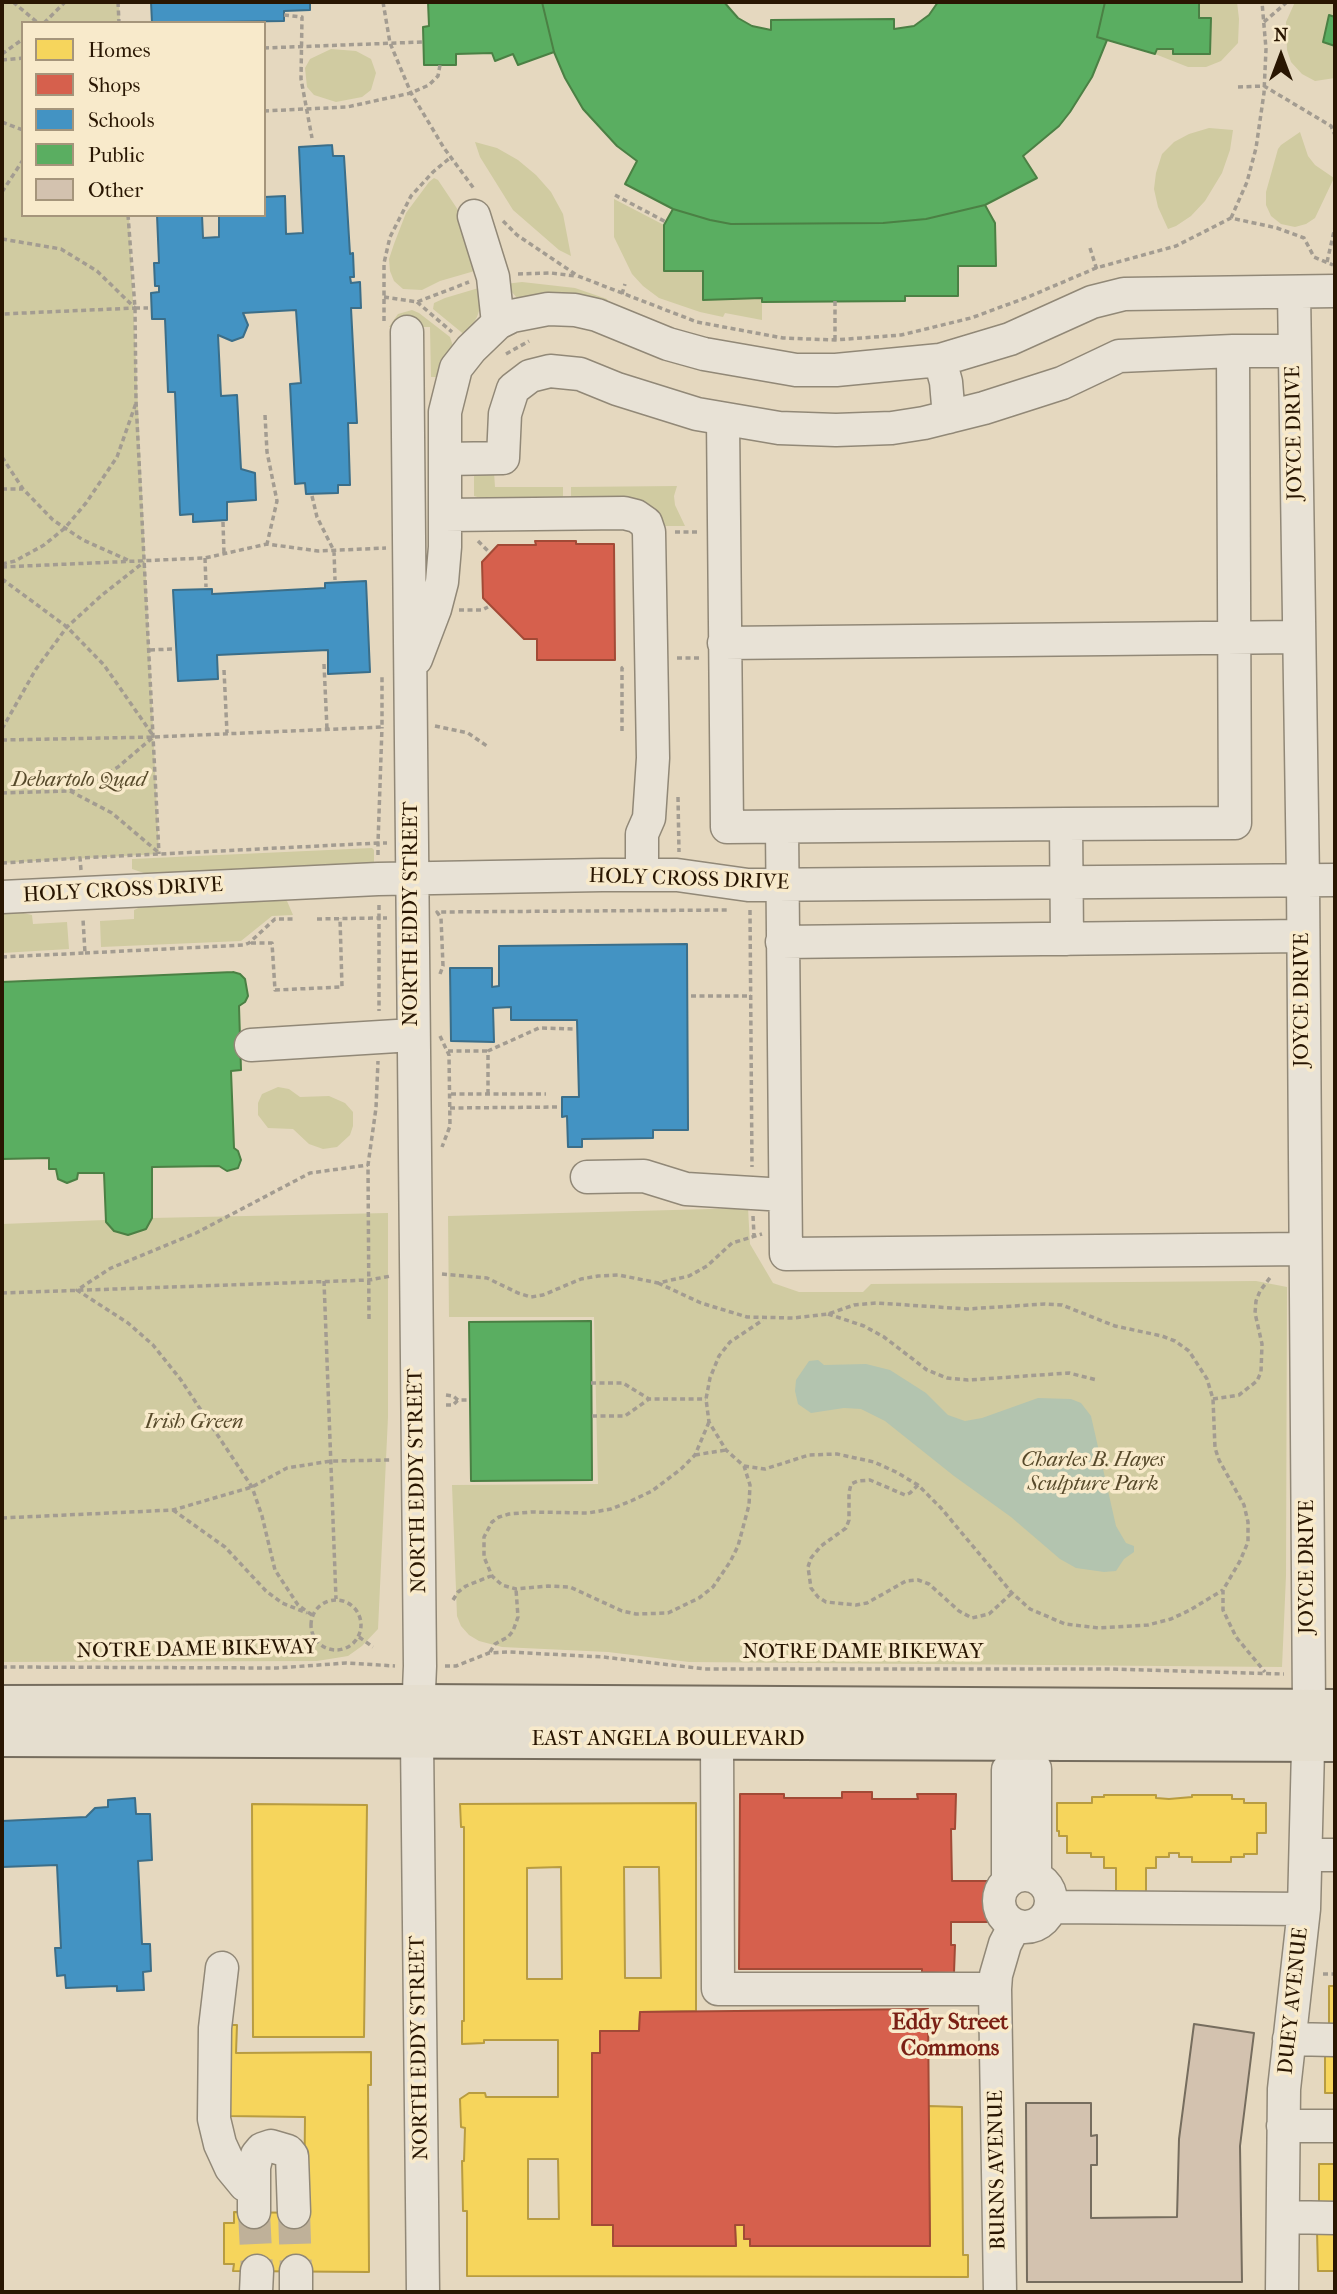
<!DOCTYPE html>
<html>
<head>
<meta charset="utf-8">
<style>
	body { margin:0 }
	#map { position:relative; width:1337px; height:2294px; overflow:hidden; background:#e5d8bf; font-family:"IM FELL French Canon",serif }
	canvas { display:block }
	.frame { position:absolute; inset:0; border:4px solid #291602; pointer-events:none }
	.legend { position:absolute; left:21px; top:21px; width:245px; height:196px; box-sizing:border-box; background:#f8eacb; border:2px solid #a5957b; margin:0; padding:9px 12px; list-style:none; font-size:21px; color:#291602 }
	.legend li { display:flex; align-items:center; gap:14px; height:35px }
	.legend b { width:35px; border:2px solid #a5957b }
	.north { position:absolute; left:1246px; top:21px; width:70px; height:70px; -webkit-text-stroke:5px #f8eacb; paint-order:stroke; rotate:0deg; font-size:19px; font-weight:700; line-height:28px; text-align:center; color:#291602 }
	.north::after { content:''; display:block; margin:auto; width:24px; height:32px; background:#291602; clip-path:polygon(50% 0,100% 100%,50% 72%,0 100%) }
</style>
</head>
<body>
<div id="map">
<canvas width="1337" height="2294"></canvas>
<div class="frame"></div>
<ul class="legend">
<li><b style="height:19px;background:#f6d55c"></b>Homes</li>
<li><b style="height:19px;background:#d6604d"></b>Shops</li>
<li><b style="height:19px;background:#4393c3"></b>Schools</li>
<li><b style="height:19px;background:#5aae61"></b>Public</li>
<li><b style="height:19px;background:#d3c2af"></b>Other</li>
</ul>
<div class="north">N</div>
</div>
<script>
const g = document.querySelector('canvas').getContext('2d');
g.lineJoin = 'round';
function paint(path, color) { g.fillStyle = color; g.fill(path, 'evenodd'); }
const shape = rows => new Path2D(rows.map(r => 'M' + r).join(''));
function strokePath(path, color, width, dash) { g.strokeStyle = color; g.lineWidth = width; g.lineCap = dash ? 'butt' : 'round'; g.setLineDash(dash || []); g.stroke(path); }
function label(font, color, halo, rows, align = 'center') {
  g.font = font + ' "IM FELL French Canon",serif'; g.lineWidth = 7; g.setLineDash([]); g.textBaseline = 'middle'; g.strokeStyle = halo; g.fillStyle = color; for (const [text, x, y, turn = 0] of rows) {
    g.save(); g.translate(x, y); g.rotate((+turn || 0) * Math.PI / 180); g.textAlign = isNaN(turn) ? turn : align; if (halo) g.strokeText(text, 0, 0); g.fillText(text, 0, 0); g.restore();
  }
}
paint(shape([
	[2,2,119,2,120,23,23,23,23,215,129,215,159,854,2,863],
	[1199,2,1237,2,1239,19,1238,43,1221,61,1206,67,1188,67,1155,54,1157,49,1173,49,1174,54,1210,54,1211,18,1199,18],
	[1295,2,1335,2,1335,17,1330,16,1323,42,1335,46,1335,78,1315,81,1302,74,1291,62,1287,50,1286,22],
	[331,49,356,51,371,59,376,73,371,90,362,97,336,102,314,95,307,87,305,68,310,59],
	[1209,128,1233,130,1230,150,1222,173,1205,201,1191,216,1176,226,1168,229,1158,207,1154,189,1156,173,1162,154,1174,142,1189,134],
	[1300,132,1308,156,1315,165,1334,178,1315,218,1306,224,1295,227,1281,224,1271,216,1266,205,1266,192,1278,149,1281,145],
	[475,142,497,148,518,160,536,175,551,192,563,214,571,256,559,250,513,210,480,157],
	[434,178,438,180,458,210,467,230,478,270,440,281,422,290,403,289,394,281,390,271,389,259,394,244,406,213,429,182],
	[614,199,664,225,664,271,703,271,704,300,762,298,762,320,725,313,723,317,700,312,659,298,643,286,632,274,614,237],
	[522,282,575,288,607,299,609,306,517,298,505,284],
	[482,287,481,305,477,317,466,336,433,309,434,303,445,298],
	[412,310,419,313,450,337,454,349,440,377,431,377,430,327,389,327,398,314],
	[474,471,494,472,495,487,563,487,563,506,483,504,481,498,474,496],
	[677,486,674,496,675,505,685,526,655,526,571,505,571,487],
	[372,848,374,850,374,866,150,875,132,869,132,859],
	[281,897,287,901,293,915,272,916,241,941,101,947,100,921,134,919,134,910,154,901],
	[2,908,32,915,33,924,67,922,69,949,2,953],
	[278,1087,289,1089,300,1097,329,1096,345,1103,353,1112,353,1126,350,1135,337,1147,323,1149,309,1144,293,1129,268,1128,258,1115,258,1103,262,1094],
	[748,1208,750,1244,773,1283,799,1292,863,1292,871,1284,1256,1281,1287,1287,1286,1576,1282,1667,689,1662,608,1652,502,1647,479,1641,469,1635,461,1626,457,1616,452,1485,598,1484,594,1317,449,1317,448,1216],
	[388,1213,388,1417,378,1629,362,1646,348,1656,317,1661,2,1662,2,1224,105,1220,114,1231,128,1235,146,1229,152,1218]
]), '#d0cba1');
paint(shape([
	[818,1360,824,1365,866,1364,890,1370,926,1393,948,1415,965,1421,982,1418,1038,1398,1071,1399,1081,1403,1091,1416,1116,1526,1126,1543,1134,1546,1134,1552,1124,1559,1116,1571,1104,1572,1076,1568,1060,1559,1011,1517,954,1476,885,1421,861,1409,844,1408,811,1413,798,1404,795,1391,796,1380,809,1361]
]), '#b3c4af');
const homes = shape([
	[1104,1795,1156,1795,1156,1798,1169,1799,1192,1797,1192,1795,1232,1795,1232,1799,1244,1799,1244,1803,1266,1803,1266,1833,1257,1833,1257,1854,1244,1854,1244,1857,1231,1857,1231,1862,1192,1862,1192,1857,1179,1857,1179,1853,1169,1853,1169,1857,1156,1857,1156,1868,1146,1868,1146,1894,1116,1894,1116,1868,1104,1868,1104,1857,1091,1857,1091,1853,1067,1853,1067,1836,1059,1836,1059,1831,1057,1831,1057,1803,1092,1803,1092,1797,1104,1797,1104,1795],
	[696,1803,696,2011,640,2012,639,2031,600,2031,600,2053,592,2053,592,2225,613,2225,613,2246,736,2246,735,2225,744,2225,744,2239,750,2239,750,2246,930,2246,928,2106,962,2107,963,2255,968,2255,968,2277,467,2276,467,2211,463,2211,462,2161,464,2161,465,2128,461,2127,460,2099,469,2093,485,2093,486,2097,558,2097,558,2040,484,2040,484,2043,462,2044,462,2021,464,2021,464,1827,461,1827,460,1804,696,1803],
	[561,1867,562,1979,527,1979,527,1868,561,1867],
	[624,1867,659,1867,661,1978,625,1978,624,1867],
	[528,2159,558,2159,559,2219,528,2219,528,2159],
	[252,1804,367,1805,364,2037,253,2037,252,1804],
	[1329,1986,1335,1986,1335,2025,1329,2025,1329,1986],
	[222,2025,237,2025,236,2053,371,2052,371,2085,368,2085,369,2272,233,2271,234,2264,224,2264,224,2223,234,2223,234,2212,304,2213,305,2117,227,2116,222,2025],
	[1325,2054,1335,2054,1335,2093,1325,2093,1325,2054],
	[1319,2164,1335,2164,1335,2203,1319,2203,1319,2164],
	[1317,2231,1335,2231,1335,2271,1318,2271,1317,2231]
]);
paint(homes, '#f6d55c');
strokePath(homes, '#b89c41', 2);
const shops = shape([
	[535,541,576,541,576,544,614,544,615,660,537,660,537,639,524,639,483,598,482,562,498,545,536,545,535,541],
	[842,1792,872,1792,872,1799,918,1799,917,1794,956,1794,955,1829,951,1829,952,1881,988,1881,989,1922,951,1922,951,1945,955,1945,954,1973,922,1972,922,1969,739,1969,740,1794,784,1794,784,1798,842,1798,842,1792],
	[928,2009,930,2246,750,2246,750,2239,744,2239,744,2225,735,2225,736,2246,613,2246,613,2225,592,2225,592,2053,600,2053,600,2031,639,2031,640,2012,928,2009]
]);
paint(shops, '#d6604d');
strokePath(shops, '#a24a36', 2);
const schools = shape([
	[151,2,310,2,310,10,284,11,284,21,152,23,151,2],
	[332,145,333,156,344,156,350,254,353,253,354,277,350,277,351,283,360,282,361,308,351,308,357,423,348,423,350,485,338,485,338,493,306,494,305,483,295,484,290,384,301,383,296,310,243,313,248,325,243,337,232,341,218,335,221,396,237,395,241,469,255,473,256,500,227,502,227,520,193,522,193,514,180,515,175,392,168,392,165,319,152,319,151,293,159,292,159,286,155,286,154,263,159,263,157,215,202,215,203,238,219,237,219,215,264,215,264,193,264,197,285,196,286,234,303,233,299,147,332,145],
	[366,581,370,672,328,674,328,650,217,655,218,679,178,681,173,590,212,589,212,594,325,588,325,583,366,581],
	[687,944,688,1130,653,1130,653,1138,582,1139,582,1147,568,1147,567,1116,562,1117,562,1097,579,1097,577,1020,511,1020,511,1007,493,1008,494,1042,451,1041,450,968,492,968,492,987,499,986,499,946,687,944],
	[135,1798,136,1814,150,1814,152,1860,138,1861,142,1944,150,1944,151,1971,143,1972,144,1990,117,1991,117,1986,66,1988,65,1975,57,1976,55,1948,61,1948,57,1865,2,1867,2,1821,86,1817,95,1808,108,1807,108,1800,135,1798]
]);
paint(schools, '#4393c3');
strokePath(schools, '#3b6e89', 2);
const public = shape([
	[428,2,542,2,554,52,518,65,513,54,495,61,492,53,456,54,456,65,424,65,423,27,429,26,428,2],
	[542,2,724,2,738,18,752,26,771,30,771,20,894,19,894,29,914,26,929,15,938,2,1105,2,1097,37,1107,40,1092,77,1070,112,1059,126,1023,156,1037,178,985,205,926,219,883,223,731,224,710,220,673,209,625,184,637,161,617,146,583,109,565,78,554,52,542,2],
	[1105,2,1199,2,1199,18,1211,18,1210,54,1173,54,1173,49,1157,49,1155,54,1097,37,1105,2],
	[1329,15,1335,17,1335,46,1323,42,1329,15],
	[985,205,995,223,996,266,958,266,958,296,905,296,905,301,762,302,762,298,703,300,703,271,664,271,664,225,673,209,710,220,731,224,883,223,926,219,985,205],
	[233,972,240,974,245,979,248,996,245,1002,239,1006,241,1070,231,1071,234,1148,238,1151,241,1160,238,1168,227,1171,219,1166,152,1167,152,1218,146,1229,128,1235,114,1231,106,1222,104,1173,78,1173,77,1179,67,1183,58,1179,56,1169,49,1169,49,1158,2,1159,2,982,233,972],
	[591,1321,592,1480,471,1481,469,1322,591,1321]
]);
paint(public, '#5aae61');
strokePath(public, '#4b8044', 2);
const building = shape([
	[1194,2024,1254,2033,1240,2146,1242,2282,1027,2282,1026,2103,1091,2103,1091,2136,1097,2135,1097,2165,1091,2165,1091,2218,1177,2217,1179,2139,1194,2024]
]);
paint(building, '#d3c2af');
strokePath(building, '#766d5e', 2);
strokePath(shape([
	[254,2212,257,2271],
	[294,2212,296,2271]
]), '#bfb199', 32, [32, 16]);
const minor = shape([
	[474,216,493,277,498,323],
	[407,332,420,1666,417,1740,423,2292],
	[1233,351,1294,351],
	[940,360,946,382,949,417],
	[723,419,727,827,1066,824],
	[445,459,503,458,505,414,513,389,530,376,550,371,580,374,617,389,697,414,779,428,836,430,892,428,924,423,984,408,1062,383,1119,356,1233,351,1235,823,1066,824,1067,939],
	[445,515,624,513,636,516,646,523,649,532,653,758,649,818,642,834,642,875],
	[724,643,1298,637],
	[416,659,435,609,442,582,445,547,445,412,456,368,471,349,498,323,512,316,548,309,575,310,597,315,668,344,704,354,796,370,836,370,940,360,1010,339,1092,302,1124,294,1335,291],
	[782,827,786,1254,1305,1249],
	[2,897,378,879,602,875,677,875,748,885,1335,880],
	[782,942,1303,936],
	[251,1045,413,1035],
	[587,1177,644,1176,686,1189,785,1195],
	[717,1740,718,1989,995,1989],
	[1022,1761,1035,1769,1035,1877],
	[1306,1855,1335,1855],
	'999 1901a26 26 0 1 1 52 0a26 26 0 1 1-52 0Z',
	[1008,1881,1008,1770,1022,1761],
	[1051,1907,1304,1909],
	[222,1968,215,2028,214,2119,220,2144,231,2168,245,2185,254,2187],
	[1289,2039,1335,2040],
	[1283,2126,1335,2126],
	[254,2212,254,2167,257,2155,262,2149,271,2146,288,2151,292,2156,294,2212],
	[1284,2217,1335,2218],
	[256,2292,257,2271],
	[296,2292,296,2271],
	[1000,2292,995,1989,996,1975,1005,1944,1015,1925],
	[1282,2292,1284,2089,1304,1909,1309,1709,1303,880,1294,292]
]);
const major = shape([
	[2,1705,418,1704,1335,1709],
	[2,1737,1335,1742]
]);
strokePath(minor, '#918877', 35);
strokePath(major, '#766d5e', 42);
strokePath(shape([
	[13,2,38,23],
	[118,2,119,23],
	[383,2,390,43,411,93,444,148,475,190],
	[284,15,302,17,301,79,312,138],
	[1264,22,1287,2],
	[44,23,65,2],
	[264,48,423,42],
	[2,54,23,39],
	[2,60,23,58],
	[1238,87,1264,86,1331,126,1335,135],
	[264,111,347,107,411,93,429,85,438,76,440,65],
	[2,122,23,130],
	[2,192,23,160],
	[615,195,666,222],
	[128,215,135,308,136,401,159,854],
	[1231,218,1247,182,1256,148,1264,93,1266,49,1262,2],
	[503,221,517,235,578,276,697,322,783,338,835,340,901,335,971,318,1028,297,1096,268,1176,246,1231,218,1277,228,1304,238,1314,257,1333,265],
	[2,239,61,249,97,271,135,308,2,314],
	[1090,248,1097,270],
	[1327,262,1335,227],
	[518,274,551,273,576,276],
	[622,294,625,284],
	[384,297,417,302,469,282],
	[835,301,835,341],
	[417,302,452,332],
	[135,308,148,308],
	[384,321,384,263,390,237,411,196,433,172,451,157],
	[506,354,529,341],
	[265,415,267,452,277,501,267,544],
	[2,457,23,489,53,520,83,540,130,561],
	[2,489,23,489],
	[312,496,317,517,334,551,335,580],
	[223,522,224,554],
	[675,532,699,532],
	[478,541,489,552],
	[205,558,206,587],
	[2,564,15,561,44,545,65,528,86,503,117,457,136,403],
	[2,567,205,558,267,544,318,551,386,548],
	[2,579,67,627,104,665,152,734],
	[459,610,482,610,488,607],
	[150,650,172,649],
	[677,658,699,658],
	[324,664,327,729],
	[224,670,227,733],
	[435,726,468,733,487,746],
	[2,729,36,669,67,627,102,595,144,562],
	[622,731,622,668,626,665],
	[2,740,154,737,382,727,382,675],
	[70,791,112,813,158,852],
	[2,793,69,791,83,787,118,767,152,738],
	[678,797,679,852],
	[378,855,378,843,387,843],
	[2,863,80,858],
	[81,870,80,858,378,843,382,727],
	[379,905,379,918,387,918],
	[750,910,752,1167],
	[317,919,379,918,379,1011],
	[251,943,272,943,275,990,342,987,340,918],
	[85,953,244,945,249,943,275,919,294,919],
	[2,957,85,953,83,919],
	[440,974,443,966,441,918,437,912,727,910],
	[691,996,751,996],
	[440,1036,449,1055,450,1126,442,1147],
	[448,1051,488,1051],
	[451,1094,546,1094],
	[488,1094,488,1051,539,1028,574,1029],
	[450,1108,559,1107],
	[753,1216,754,1235],
	[442,1274,487,1278,518,1293,531,1297,543,1295,581,1279,598,1276,619,1275,658,1283,689,1276,707,1266,732,1243,762,1234],
	[324,1281,336,1599],
	[658,1283,701,1303,747,1317,793,1318,828,1314,854,1305,877,1303,967,1309,1045,1304,1062,1305,1115,1326,1162,1336,1175,1341,1189,1351,1207,1379,1213,1399,1215,1448,1219,1460,1244,1505,1248,1522,1248,1542,1240,1561,1223,1590,1223,1610,1236,1637,1265,1672],
	[2,1293,369,1280,391,1276],
	[828,1314,864,1326,884,1337,927,1370,947,1378,968,1380,1069,1373,1097,1380],
	[369,1319,368,1165,376,1108,378,1061],
	[591,1383,623,1383,649,1399],
	[446,1395,453,1396,458,1400,470,1400],
	[1213,1399,1239,1395,1257,1381,1261,1372,1262,1344,1255,1313,1256,1301,1260,1291,1272,1275],
	[446,1405,453,1405,458,1400],
	[592,1416,625,1416,649,1399,706,1399],
	[709,1422,695,1455,681,1469,652,1491,631,1501,611,1509,588,1513,532,1512,509,1514,499,1517,492,1522,484,1537,484,1557,492,1576,502,1585,516,1589,548,1586,570,1587,622,1611,636,1614,668,1613,699,1598,713,1587,730,1562,738,1546,749,1505,750,1485,744,1466,726,1450,709,1422,706,1399,710,1378,719,1356,730,1342,763,1320],
	[695,1455,726,1450],
	[744,1466,765,1469,809,1455,837,1454,874,1462,896,1472,918,1485,941,1508,1012,1593,1030,1609,1065,1624,1099,1628,1148,1625,1171,1619,1190,1610,1223,1590],
	[918,1485,910,1493,905,1495,870,1480,858,1481,851,1484,849,1493,849,1520,846,1528,821,1546,811,1558,808,1567,811,1588,818,1597,826,1602,856,1605,867,1603,906,1581,918,1580,929,1584,959,1611,972,1618,989,1614,1012,1593],
	[173,1510,225,1547,266,1591,282,1603,307,1613],
	[2,1518,173,1510,252,1487,287,1468,331,1461,391,1460],
	'311 1625a25 25 0 1 1 50 0a25 25 0 1 1-50 0Z',
	[453,1600,458,1592,466,1586,491,1576],
	[312,1615,298,1605,275,1570,262,1516,252,1487,181,1380,153,1345,128,1323,77,1290,111,1268,196,1233,310,1173,368,1165],
	[359,1637,373,1647],
	[490,1652,495,1644,508,1637,513,1631,518,1617,516,1589],
	[445,1666,456,1666,489,1653,509,1652,603,1657,705,1669,1109,1669,1284,1674],
	[2,1667,277,1668,346,1663,395,1666],
	[1323,1974,1335,1974]
]), '#a39c91', 3.5, [5, 3.5]);
strokePath(minor, '#e8e2d6', 32);
strokePath(major, '#e5decf', 38);
label('21px', '#291602', '#f8eacb', [
	["JOYCE DRIVE",1295,433,-91],
	["HOLY CROSS DRIVE",689,880,2],
	["HOLY CROSS DRIVE",123,891,-3],
	["NORTH EDDY STREET",412,914,-90],
	["JOYCE DRIVE",1303,1000,-90],
	["NORTH EDDY STREET",418,1481,-91],
	["JOYCE DRIVE",1308,1567,-90],
	["NOTRE DAME BIKEWAY",197,1650,-1],
	["NOTRE DAME BIKEWAY",863,1653],
	["EAST ANGELA BOULEVARD",668,1740],
	["DUEY AVENUE",1294,2001,-84],
	["NORTH EDDY STREET",420,2048,-91],
	["BURNS AVENUE",998,2170,-91]
]);
label('italic 21px', '#56492a', '#f8eacb', [
	["Debartolo Quad",79,781],
	["Irish Green",194,1423],
	["Charles B. Hayes",1093,1461],
	["Sculpture Park",1093,1485]
]);
label('bold 23px', '#7a1f14', '#f8eacb', [
	["Eddy Street",950,2023],
	["Commons",950,2049]
]);
</script>
</body>
</html>
